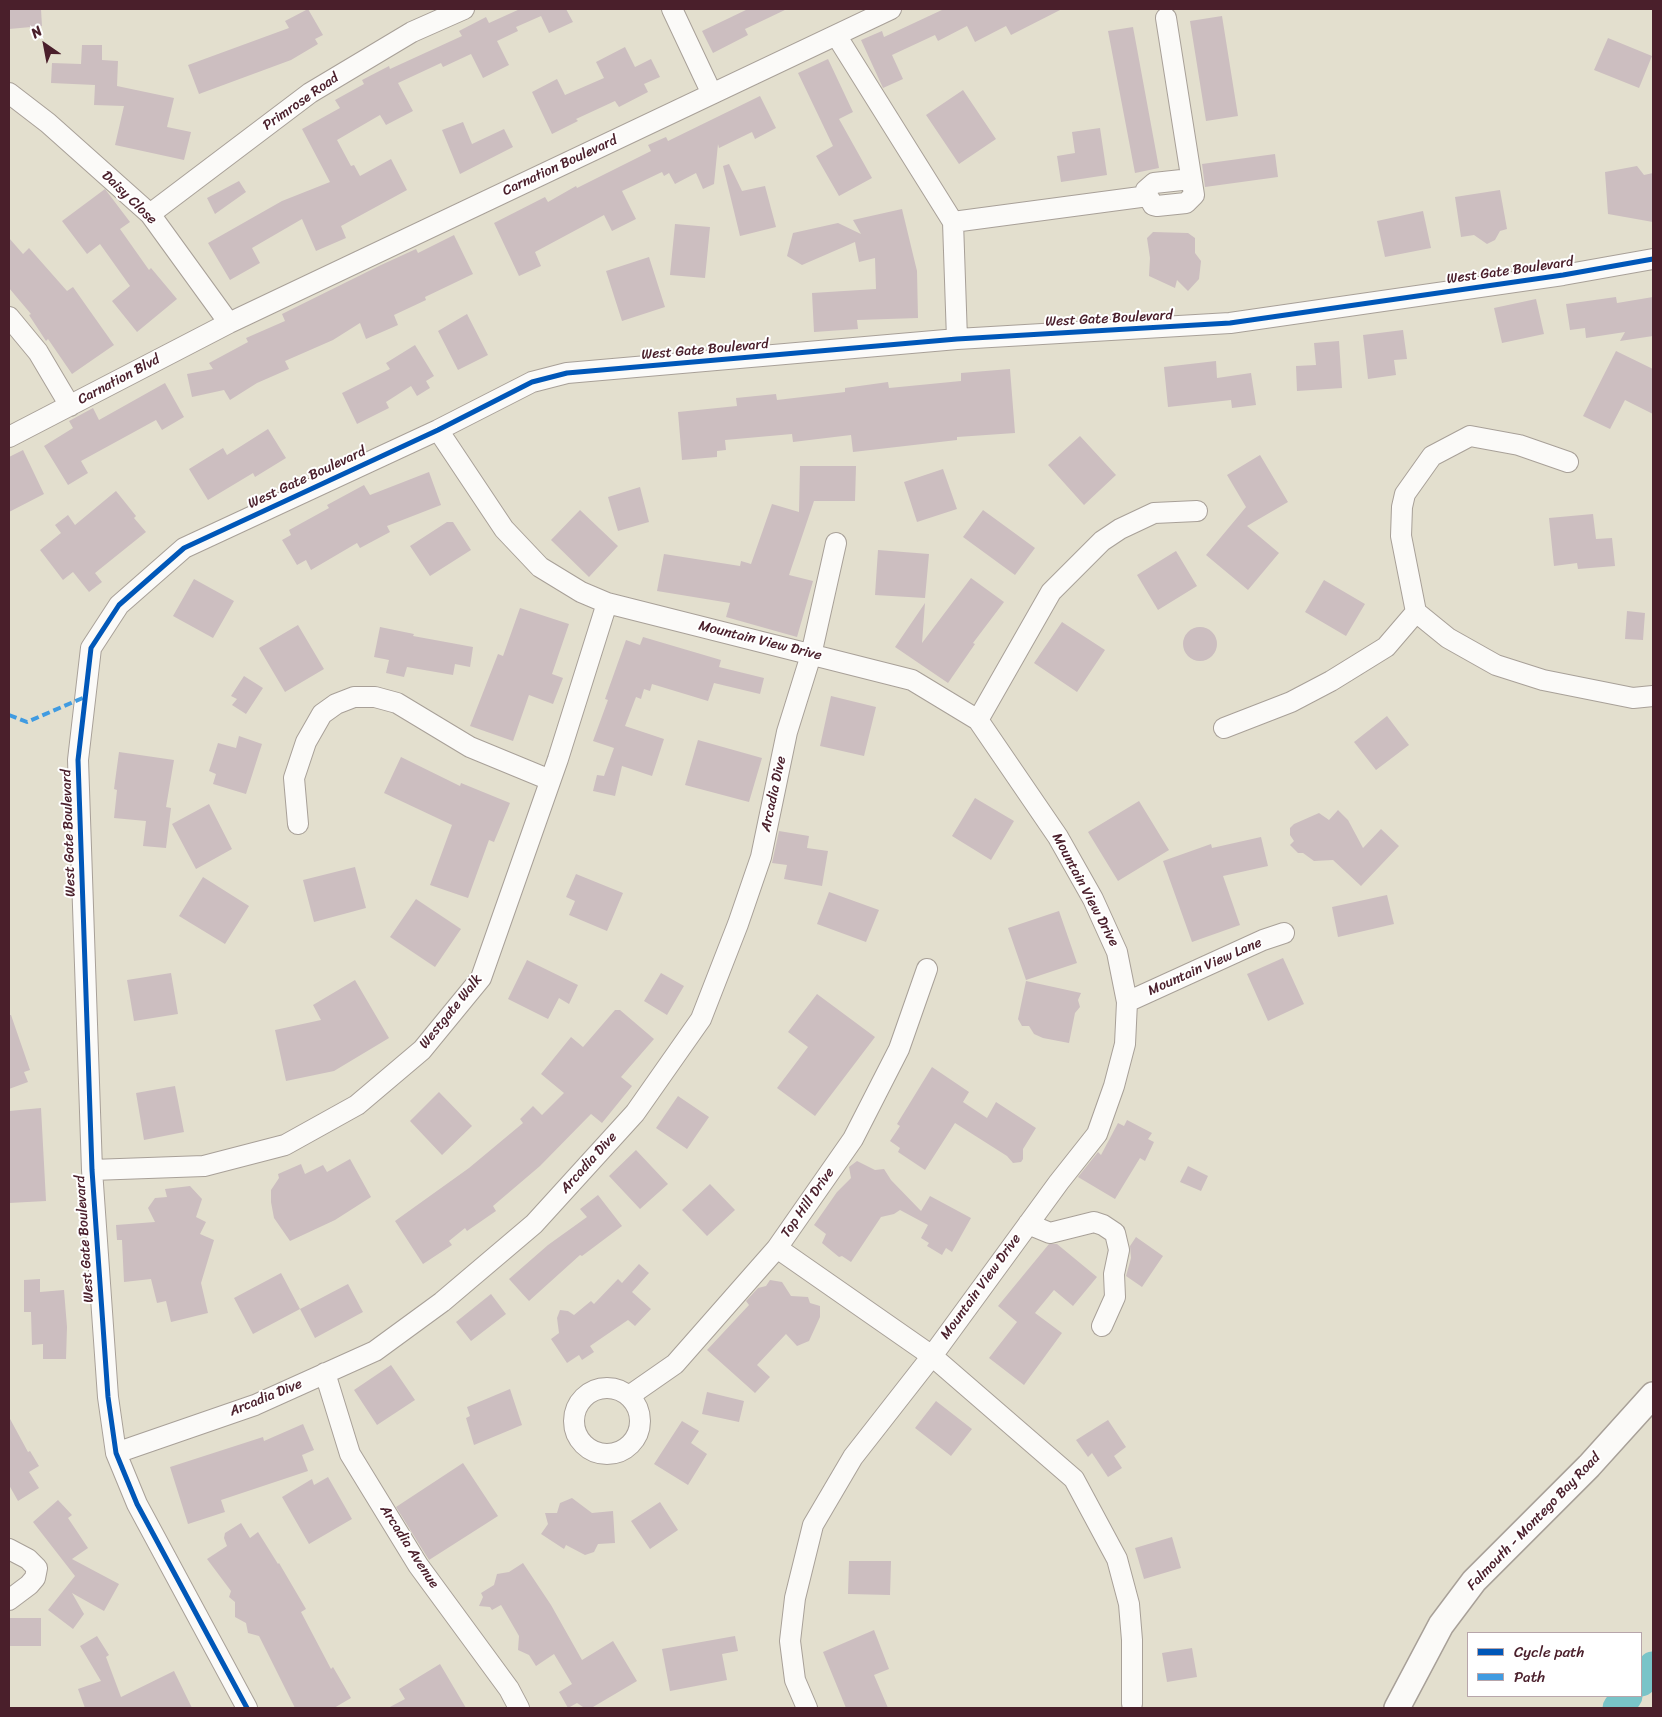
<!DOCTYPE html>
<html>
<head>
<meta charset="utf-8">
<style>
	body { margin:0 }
	#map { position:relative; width:1662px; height:1717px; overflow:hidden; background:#e3dfce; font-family:Sriracha,sans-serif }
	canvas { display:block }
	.frame { position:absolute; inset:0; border:10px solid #4a1f2b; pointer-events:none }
	.legend { position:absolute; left:1467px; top:1632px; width:175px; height:65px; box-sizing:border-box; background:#fff; border:1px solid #b7a5aa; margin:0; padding:6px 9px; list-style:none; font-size:15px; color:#4a1f2b }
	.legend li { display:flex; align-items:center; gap:10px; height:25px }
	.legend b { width:25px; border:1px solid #b7a5aa }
	.north { position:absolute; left:20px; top:20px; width:50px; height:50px; -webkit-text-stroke:4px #fff; paint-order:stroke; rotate:327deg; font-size:14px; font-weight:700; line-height:20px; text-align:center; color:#4a1f2b }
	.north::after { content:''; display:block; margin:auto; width:18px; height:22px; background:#4a1f2b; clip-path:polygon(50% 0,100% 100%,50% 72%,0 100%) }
</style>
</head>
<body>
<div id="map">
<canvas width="1662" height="1717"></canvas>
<div class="frame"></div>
<ul class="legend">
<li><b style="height:6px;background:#0057b8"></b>Cycle path</li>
<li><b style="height:6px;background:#409be1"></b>Path</li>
</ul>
<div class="north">N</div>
</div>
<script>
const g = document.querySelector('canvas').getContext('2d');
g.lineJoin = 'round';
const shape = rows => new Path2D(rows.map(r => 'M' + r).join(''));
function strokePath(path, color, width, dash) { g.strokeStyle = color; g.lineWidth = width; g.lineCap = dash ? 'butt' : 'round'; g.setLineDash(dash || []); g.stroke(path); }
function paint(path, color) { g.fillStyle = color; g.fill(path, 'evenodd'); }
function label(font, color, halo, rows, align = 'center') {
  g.font = font + ' Sriracha,sans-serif'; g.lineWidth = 4; g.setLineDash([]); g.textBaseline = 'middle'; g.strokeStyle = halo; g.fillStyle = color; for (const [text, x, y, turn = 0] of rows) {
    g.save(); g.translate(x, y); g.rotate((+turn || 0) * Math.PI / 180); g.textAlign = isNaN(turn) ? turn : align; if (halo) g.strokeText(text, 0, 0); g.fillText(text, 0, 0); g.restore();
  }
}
strokePath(shape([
	[1641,1681,1653,1667],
	[1618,1708,1627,1696]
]), '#79c4c8', 31);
paint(shape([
	[9,9,41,9,42,26,9,29],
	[308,9,323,35,315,39,318,44,291,60,199,94,188,65,289,28,285,21],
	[520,9,566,9,573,22,549,33,541,16,516,27,518,31,497,41,509,65,483,78,471,54,443,67,441,63,398,83,413,111,386,125,380,115,337,140,351,166,354,165,360,176,391,159,407,190,341,226,346,238,316,251,302,219,252,248,260,263,230,280,208,243,282,201,330,182,302,129,340,108,335,100,364,84,362,80,389,66,390,69,462,36,459,31,486,17,489,23],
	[748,9,787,9,745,29,748,35,713,53,702,31],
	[944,9,1062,9,1011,35,1006,26,975,42,967,26,938,41,935,35,892,55,903,79,883,88,861,40,882,31,884,37],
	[1222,16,1238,116,1206,121,1190,21],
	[1133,27,1159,168,1135,173,1108,31],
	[1608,38,1652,56,1639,88,1594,70],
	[82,45,102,45,102,60,118,61,117,86,174,98,167,127,191,132,184,160,115,145,124,106,94,105,95,85,51,83,52,63,81,64],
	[625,47,635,67,651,59,660,77,644,84,648,92,619,107,615,101,576,119,578,121,552,134,532,92,557,79,565,95,604,78,596,62],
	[828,59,853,112,839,119,872,178,839,196,816,156,833,146,798,73],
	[963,90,996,139,959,164,926,115],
	[760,96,776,128,755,139,752,132,719,148,718,144,714,184,703,189,696,173,675,184,669,173,664,176,662,172,622,191,636,219,612,231,604,215,535,252,541,266,519,276,494,223,545,197,548,202,576,186,577,188,651,151,648,145,666,137,668,141],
	[463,122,472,144,504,129,513,147,460,174,442,130],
	[1100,128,1107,175,1061,182,1057,156,1075,153,1072,132],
	[1275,154,1278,177,1205,187,1202,164],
	[729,164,742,191,765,186,776,227,740,236,723,166],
	[1637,166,1644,175,1653,173,1653,222,1608,214,1605,172],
	[239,181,246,192,215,214,207,198],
	[105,189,130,222,120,229,149,270,151,268,177,299,137,332,112,301,130,286,100,244,87,254,62,221],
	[1500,190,1507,229,1500,231,1495,240,1487,244,1474,235,1461,237,1455,197],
	[902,209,917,271,918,318,857,320,858,329,814,332,812,293,876,289,875,258,859,262,855,242,802,265,787,256,793,233,838,223,861,234,853,220],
	[1423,211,1431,248,1385,257,1377,221],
	[675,224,710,227,705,278,670,275],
	[1153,232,1188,233,1195,238,1195,253,1201,261,1199,279,1188,291,1177,280,1175,288,1149,276,1150,258,1147,238],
	[454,235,473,274,425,297,426,300,394,315,398,325,366,339,360,323,333,340,285,361,289,369,257,383,230,400,224,390,192,397,187,374,213,369,209,363,248,342,246,338,285,321,282,314,381,265,416,249,418,253],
	[9,238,23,254,29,248,67,291,73,287,114,345,72,374,48,339,46,341,29,315,31,314,9,288],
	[649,257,665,307,622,321,606,271],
	[1616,297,1617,303,1653,297,1653,336,1620,341,1625,332,1586,338,1585,328,1570,330,1566,304],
	[1536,299,1544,334,1502,343,1494,308],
	[467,314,488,355,458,370,438,331],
	[1403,330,1407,359,1394,360,1396,375,1368,379,1363,335],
	[1339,341,1342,388,1297,391,1296,366,1316,365,1314,343],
	[415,345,434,376,426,381,430,388,417,396,411,386,386,402,389,408,357,424,342,393,390,369,386,363],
	[1616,351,1653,369,1653,414,1625,400,1610,429,1583,416],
	[1216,361,1217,378,1251,373,1256,405,1232,408,1231,400,1168,407,1164,367],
	[1010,369,1015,433,957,437,957,440,853,452,851,435,793,442,792,434,725,440,726,450,717,451,717,457,682,460,678,412,737,406,736,398,776,394,777,400,845,392,845,388,888,382,889,388,961,381,961,373],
	[165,383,184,417,162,430,156,420,81,461,88,473,68,485,44,446,73,428,69,421,93,408,99,420],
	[268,429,286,458,255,477,253,473,208,500,189,469,223,448,227,455],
	[1080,436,1116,475,1084,505,1048,465],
	[23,450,44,494,9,512,9,457],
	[1260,455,1288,502,1247,526,1279,553,1248,590,1206,555,1246,507,1227,475],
	[800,466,856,466,855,501,814,501,789,575,813,581,797,637,726,617,730,603,657,591,664,554,740,566,741,561,751,564,772,504,799,512],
	[943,469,957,509,917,522,904,482],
	[429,472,441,505,387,526,390,532,360,548,357,543,311,570,306,560,297,565,282,540,291,535,289,530,329,508,327,505,364,485,370,495],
	[640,487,649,522,618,531,608,497],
	[116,491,136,516,134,518,146,532,95,573,102,582,89,592,73,572,63,580,40,550,61,533,55,525,68,515,75,525],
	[580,510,618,546,589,577,551,540],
	[983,510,1035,548,1015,575,963,537],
	[1593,514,1596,539,1612,538,1615,566,1578,569,1577,563,1554,566,1549,518],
	[447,522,453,522,471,550,430,576,410,546],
	[878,550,929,554,925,598,875,595],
	[1176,551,1197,586,1158,610,1137,575],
	[971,578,1004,602,973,643,975,644,948,683,895,647,925,603,922,643],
	[194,579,234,601,213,638,173,616],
	[1324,580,1365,604,1346,636,1305,612],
	[520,608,569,624,552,674,563,678,553,704,529,695,513,741,470,726,498,654,503,656],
	[1627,611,1645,613,1643,640,1625,639],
	[1062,622,1105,650,1077,692,1034,663],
	[298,625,324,669,285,692,259,648],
	[380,627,414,634,413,636,473,647,470,667,455,664,453,675,407,667,404,677,386,673,389,660,374,657],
	'1183 644a17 17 0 1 1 34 0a17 17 0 1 1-34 0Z',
	[643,637,721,660,719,667,764,678,760,694,714,683,708,701,652,684,650,691,644,689,641,699,636,697,625,726,664,739,652,776,622,766,615,796,593,791,597,775,604,776,614,748,593,741,608,700,605,699,626,640,640,645],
	[244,676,263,688,246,714,232,705,237,699,231,696],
	[831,696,876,707,864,756,820,746],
	[1387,716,1409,745,1376,770,1354,742],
	[239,736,262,744,246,794,213,784,216,774,209,771,218,743,236,748],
	[698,740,762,758,749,802,685,785],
	[119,752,174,760,166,807,171,808,166,848,143,846,146,821,114,818,117,790,114,789],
	[401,757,460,786,461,783,510,803,494,842,489,840,468,898,430,885,452,825,384,793],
	[975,798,1014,821,991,860,952,836],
	[1139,801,1169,850,1118,881,1088,832],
	[209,804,232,849,196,869,172,824],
	[1338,810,1348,820,1363,848,1381,829,1399,846,1361,886,1333,860,1314,861,1303,853,1298,853,1290,845,1294,841,1290,835,1290,828,1294,824,1319,813,1329,820],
	[779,831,809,836,807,848,828,851,822,886,784,879,787,865,772,863],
	[1261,837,1268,866,1223,876,1240,925,1192,942,1163,861,1211,844,1212,848],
	[355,867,366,908,314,922,303,880],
	[576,874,623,893,607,931,569,915,575,901,566,897],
	[203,877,249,906,225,944,179,916],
	[829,892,879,910,866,942,817,924],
	[1387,895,1394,924,1338,937,1332,907],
	[416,899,461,929,435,967,390,937],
	[1059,911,1077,963,1026,980,1008,928],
	[1283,958,1304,1004,1268,1021,1247,974],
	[527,960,578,985,569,1004,559,998,548,1019,508,999],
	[171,973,178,1014,134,1021,127,980],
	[661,973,684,986,667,1015,644,1001],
	[355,980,389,1038,334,1071,286,1081,275,1030,321,1020,313,1005],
	[1026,981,1081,993,1078,1000,1080,1007,1075,1013,1069,1043,1043,1038,1034,1034,1029,1026,1022,1026,1018,1019],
	[817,994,875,1037,815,1116,777,1088,808,1047,788,1032],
	[615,1010,620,1010,654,1039,621,1077,632,1086,602,1123,591,1114,540,1166,493,1206,496,1211,467,1231,465,1228,449,1241,452,1245,423,1264,395,1221,469,1168,523,1123,520,1119,533,1106,542,1115,564,1093,541,1074,571,1037,583,1047],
	[9,1015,11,1015,30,1070,24,1072,28,1082,9,1089],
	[932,1067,969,1092,963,1102,987,1118,996,1102,1036,1128,1023,1149,1023,1159,1021,1162,1013,1163,1007,1156,955,1123,925,1170,898,1152,900,1148,890,1141,900,1126,897,1124],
	[175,1086,184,1132,144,1140,136,1093],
	[439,1092,472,1126,442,1155,410,1121],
	[678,1096,709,1117,687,1149,656,1128],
	[41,1108,46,1201,9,1203,9,1111],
	[1127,1120,1152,1133,1148,1139,1154,1142,1145,1161,1140,1158,1115,1199,1078,1177,1098,1152,1101,1155,1118,1123,1124,1126],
	[636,1150,668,1184,640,1209,609,1176],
	[350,1159,371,1197,335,1220,290,1241,274,1218,271,1202,271,1190,279,1178,278,1174,301,1164,305,1174,323,1165,327,1172],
	[857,1161,875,1170,884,1169,891,1180,921,1211,930,1196,971,1218,952,1252,946,1248,942,1255,927,1246,929,1243,921,1238,928,1225,900,1210,894,1214,881,1217,851,1262,842,1256,839,1257,828,1248,822,1243,826,1234,814,1225,837,1192,851,1178,849,1167],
	[1188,1166,1208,1176,1201,1191,1180,1182],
	[710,1184,735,1210,707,1236,682,1210],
	[190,1186,202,1199,196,1217,206,1222,200,1234,214,1240,201,1283,208,1313,171,1322,166,1301,157,1303,151,1279,124,1282,122,1240,117,1240,116,1225,155,1222,148,1208,155,1198,167,1197,165,1189],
	[598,1195,622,1226,582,1256,580,1255,529,1301,509,1279,548,1245,587,1217,580,1209],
	[1136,1237,1163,1256,1142,1287,1126,1276,1131,1258,1130,1246],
	[1049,1244,1057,1244,1097,1277,1073,1306,1054,1290,1035,1313,1062,1333,1024,1385,989,1358,1017,1322,998,1306],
	[639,1264,649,1273,632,1292,651,1309,635,1326,628,1320,590,1346,594,1352,582,1360,579,1355,567,1363,551,1339,559,1333,557,1318,560,1310,568,1311,574,1315,591,1301,594,1304,618,1279,622,1283],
	[281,1273,300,1309,253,1334,234,1298],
	[40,1279,40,1292,64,1290,67,1327,66,1359,43,1359,43,1344,32,1345,31,1312,24,1312,24,1280],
	[770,1280,782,1282,791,1296,808,1297,810,1303,820,1306,820,1317,809,1341,797,1346,786,1334,757,1365,770,1377,755,1393,707,1350,749,1305,746,1301,758,1288,766,1286],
	[348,1284,363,1312,315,1338,300,1309],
	[491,1294,506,1314,471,1341,456,1322],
	[391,1365,415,1400,377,1425,354,1390],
	[510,1389,522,1425,474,1445,466,1418,470,1416,467,1407],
	[707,1392,744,1401,739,1422,702,1414],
	[936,1401,972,1429,951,1456,915,1428],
	[9,1417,28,1452,30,1451,39,1466,29,1472,39,1488,18,1501,9,1485],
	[1108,1420,1126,1447,1114,1456,1122,1468,1108,1477,1092,1453,1088,1457,1076,1440],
	[682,1421,699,1431,691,1443,707,1454,688,1485,654,1464],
	[303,1424,314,1450,302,1455,308,1471,221,1500,225,1512,188,1524,170,1467,263,1437,264,1441],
	[463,1463,498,1516,429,1560,396,1507],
	[328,1477,352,1519,309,1544,282,1497,312,1479,314,1485],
	[572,1498,592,1513,613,1511,615,1543,598,1544,594,1552,585,1555,566,1545,564,1549,541,1534,548,1524,545,1513,557,1513,560,1503],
	[58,1500,72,1515,68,1518,88,1548,72,1559,119,1584,104,1611,72,1593,84,1614,73,1629,48,1610,75,1576,33,1522],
	[660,1502,678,1530,650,1549,631,1521],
	[241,1523,250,1538,258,1532,278,1564,279,1563,306,1609,301,1612,331,1669,333,1667,351,1698,334,1708,295,1708,259,1636,248,1633,246,1623,235,1617,235,1602,229,1597,231,1591,207,1559,227,1546,224,1538,225,1533],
	[1172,1537,1181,1568,1144,1579,1135,1548],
	[849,1561,891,1561,890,1595,848,1594],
	[523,1563,551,1605,582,1660,613,1641,637,1681,593,1707,583,1707,577,1703,568,1708,559,1692,572,1684,554,1654,536,1666,529,1655,518,1650,519,1636,501,1605,492,1610,490,1607,479,1606,483,1597,481,1593,494,1585,497,1574,509,1572],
	[9,1618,41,1618,41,1646,9,1646],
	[874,1630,889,1669,874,1675,888,1708,846,1708,823,1652],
	[97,1636,109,1655,106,1657,121,1697,174,1671,192,1708,85,1708,78,1689,101,1681,80,1646],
	[735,1636,738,1651,722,1654,727,1680,670,1691,662,1649],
	[1192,1648,1197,1677,1167,1682,1162,1653],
	[440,1664,466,1708,388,1708,405,1699,399,1689]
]), '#ccbec0');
const minor = shape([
	[672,9,712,94],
	[1166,18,1194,195,1186,203,1157,206,1153,205,1148,196,1146,190,1154,183,1191,179],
	[836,35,953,222,957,339],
	[9,93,48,123,150,214,229,323],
	[150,214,310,93,412,32,464,9],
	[953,222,1148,196],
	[9,317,38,352,70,406],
	[438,430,504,529,540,567,581,592,607,603,912,680,978,720,1058,837,1093,899,1117,952,1127,1002,1125,1044,1114,1086,1097,1134,1059,1182,932,1356,853,1457,813,1525,795,1598,790,1641,795,1680,807,1708],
	[9,437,229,323,891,9],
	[1568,462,1519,445,1470,436,1432,456,1405,494,1402,507,1401,536,1416,612,1448,638,1496,665,1543,680,1633,698,1653,696],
	[978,720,1051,592,1102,541,1120,529,1154,513,1197,511],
	[1224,728,1291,702,1331,681,1386,647,1416,612],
	[298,824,294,778,306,742,322,714,336,704,354,697,375,697,397,703,470,747,550,780],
	[1127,1002,1263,940,1284,933],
	[92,1170,204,1166,285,1145,357,1105,422,1050,481,978,558,759,607,603],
	[1028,1224,1050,1233,1094,1222,1103,1225,1115,1233,1119,1250,1114,1274,1115,1297,1102,1326],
	[777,1248,932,1356,1074,1479,1117,1559,1129,1604,1132,1640,1132,1704],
	[325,1373,350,1454,418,1565,509,1689,519,1708],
	'574 1421a33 33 0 1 1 66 0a33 33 0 1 1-66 0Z',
	[629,1396,675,1364,777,1248,853,1139,899,1049,927,969],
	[116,1453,255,1405,375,1351,442,1302,534,1224,635,1113,701,1019,738,924,761,857,787,732,811,655,836,543],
	[9,1549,28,1559,37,1568,35,1578,29,1585,9,1600],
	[247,1708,137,1504,116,1453,108,1397,92,1170,78,760,91,648,119,605,184,548,438,430,532,382,567,373,957,339,1230,323,1563,275,1653,259]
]);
const major = shape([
	[1397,1708,1441,1625,1474,1581,1589,1466,1653,1395]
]);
strokePath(minor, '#a8a098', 22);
strokePath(major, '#a8a098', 28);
strokePath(minor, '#fbfaf8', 20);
strokePath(major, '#fbfaf8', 25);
strokePath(shape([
	[9,715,27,722,85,697]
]), '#409be1', 4, [8, 4]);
strokePath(shape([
	[247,1708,137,1504,116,1453,108,1397,92,1170,78,760,91,648,119,605,184,548,438,430,532,382,567,373,957,339,1230,323,1563,275,1653,259]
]), '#0057b8', 5);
label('14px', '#4a1f2b', '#fff', [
	["Primrose Road",301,102,-35],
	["Carnation Boulevard",560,166,-25],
	["Daisy Close",129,198,44],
	["West Gate Boulevard",1510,271,-8],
	["West Gate Boulevard",1109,319,-3],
	["West Gate Boulevard",705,350,-5],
	["Carnation Blvd",119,380,-28],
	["West Gate Boulevard",307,478,-25],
	["Mountain View Drive",760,641,14],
	["Arcadia Dive",774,794,-78],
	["West Gate Boulevard",69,833,-92],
	["Mountain View Drive",1085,890,62],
	["Mountain View Lane",1205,967,-24],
	["Westgate Walk",451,1012,-51],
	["Arcadia Dive",589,1163,-48],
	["Top Hill Drive",808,1203,-55],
	["West Gate Boulevard",85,1239,-94],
	["Mountain View Drive",981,1287,-54],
	["Arcadia Dive",266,1398,-22],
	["Falmouth - Montego Bay Road",1534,1522,-46],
	["Arcadia Avenue",409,1547,57]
]);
</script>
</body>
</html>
